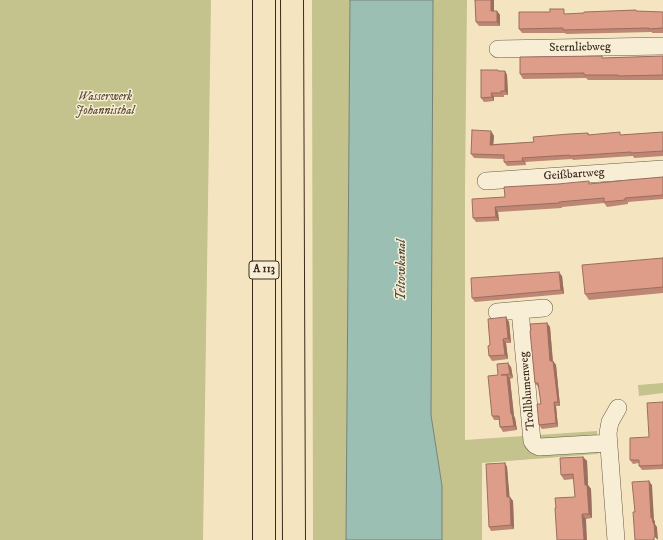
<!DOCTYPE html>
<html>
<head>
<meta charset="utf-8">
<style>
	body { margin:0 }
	canvas { display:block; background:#f4e5c0 }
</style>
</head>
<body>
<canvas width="663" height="540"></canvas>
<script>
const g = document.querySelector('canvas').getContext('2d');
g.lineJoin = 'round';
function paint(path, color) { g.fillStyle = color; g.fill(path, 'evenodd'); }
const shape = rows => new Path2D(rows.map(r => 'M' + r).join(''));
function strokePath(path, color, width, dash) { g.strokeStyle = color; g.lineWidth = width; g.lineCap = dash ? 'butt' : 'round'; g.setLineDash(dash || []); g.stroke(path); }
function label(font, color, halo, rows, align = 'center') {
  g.font = font + ' "IM FELL DW Pica",serif'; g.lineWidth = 3; g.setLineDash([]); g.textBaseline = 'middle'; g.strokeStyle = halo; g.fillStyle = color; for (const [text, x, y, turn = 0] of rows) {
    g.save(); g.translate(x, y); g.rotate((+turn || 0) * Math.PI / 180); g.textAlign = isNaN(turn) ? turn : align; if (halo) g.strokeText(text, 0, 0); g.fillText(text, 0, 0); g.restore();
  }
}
paint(shape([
	[0,0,211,0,203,540,0,540],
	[312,0,350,0,346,540,313,540],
	[433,0,467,0,465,190,465,440,597,431,598,454,482,463,482,540,442,540,442,486,431,415],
	[663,383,663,393,639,396,638,385]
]), '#c4c28d');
const water = shape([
	[350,0,433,0,431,415,442,486,442,540,346,540,350,0]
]);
paint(water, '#9cbfb3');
strokePath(water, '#768377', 1);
const minor = shape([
	[498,49,663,46],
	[486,181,663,169],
	[520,310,532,441,535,445,539,447,609,443],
	[497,312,544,308],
	[616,540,608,433,610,422,618,408]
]);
const highway = shape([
	[292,0,294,540],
	[264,540,264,0]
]);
strokePath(minor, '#6a5946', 18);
strokePath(highway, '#3c2a1d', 24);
strokePath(minor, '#f8eed6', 17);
strokePath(highway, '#f4e5c0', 22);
paint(shape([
	[475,0,494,0,494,11,497,11,500,15,500,26,479,26,476,22],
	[636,10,636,11,663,12,663,33,652,33,652,32,566,34,565,33,522,33,519,29,584,13],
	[663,56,663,80,588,80,586,78,523,79,520,74,604,58],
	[499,71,505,71,507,75,508,95,504,95,504,97,494,97,494,101,484,102,481,98],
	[491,131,494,136,493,144,534,142,588,133,589,135,621,135,663,132,663,156,634,158,633,156,587,159,573,160,572,159,525,162,526,165,507,166,504,162,504,159,474,158,471,154],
	[663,177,663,199,628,202,628,204,607,207,604,203,562,207,562,208,498,212,499,221,476,222,473,218,505,197,591,184],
	[663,258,663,293,589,300,585,294],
	[562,276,564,294,475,302,472,298],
	[506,317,509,322,511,343,506,343,508,359,492,361,489,356,490,345],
	[547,323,550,327,553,361,556,365,560,406,556,406,558,427,542,429,539,425,541,404,539,387,538,387,535,383],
	[511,367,513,378,510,379,514,416,515,418,517,430,503,432,500,427,499,420,494,420,492,416,498,375],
	[663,402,663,469,642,470,639,466,639,463,633,464,630,460,649,437],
	[583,457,587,461,588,485,591,489,592,518,586,519,556,508,575,497,574,479,564,480,561,475],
	[505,463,507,467,509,497,513,501,514,529,491,531,489,527]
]), '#be8775');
paint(shape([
	[491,0,494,0,494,15,491,11],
	[497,11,500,15,500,26,497,22],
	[505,71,507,75,508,95,505,91],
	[491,93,494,97,494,101,492,97],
	[491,131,494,136,493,149,490,145],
	[522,158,525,162,526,165,523,161],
	[495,207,498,212,499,221,496,217],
	[559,272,562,276,564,294,561,290],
	[506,317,509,322,511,343,508,338],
	[547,323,550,327,553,365,550,361],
	[503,339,506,343,508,359,505,355],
	[553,361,556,365,560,406,558,402],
	[508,363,511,367,513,378,510,374],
	[507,375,510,379,514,416,515,418,517,430,514,426,511,414],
	[554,402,556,406,558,427,556,423],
	[583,457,587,461,588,485,591,489,592,518,589,514,585,485],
	[505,463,507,467,510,501,507,497],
	[649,481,652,485,654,520,655,521,655,524,657,527,658,540,655,537,651,518],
	[510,497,513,501,514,529,511,525],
	[582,514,586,519,587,540,584,540]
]), '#9b6e5f');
const building = shape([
	[475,0,491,0,491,11,497,11,497,22,476,22,475,0],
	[550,9,564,9,564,14,584,13,584,12,636,10,636,11,663,12,663,28,649,29,649,28,563,30,563,28,519,29,519,12,550,12,550,9],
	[602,56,602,58,663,56,663,75,618,76,618,75,584,75,584,73,520,74,520,57,602,56],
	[481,70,498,70,498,71,505,71,505,91,501,91,501,93,491,93,492,97,481,98,481,70],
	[472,130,491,131,490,145,534,142,533,137,569,134,588,133,588,135,620,132,620,135,663,132,663,151,631,153,631,152,584,155,570,156,570,155,522,158,523,161,504,162,504,155,471,154,472,130],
	[663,177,663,195,625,198,625,200,604,202,604,198,559,202,559,203,495,207,496,217,473,218,472,199,505,197,504,187,558,184,589,181,589,184,628,180,663,177],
	[663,258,663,287,585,294,582,265,663,258],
	[559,272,561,290,472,298,471,278,559,272],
	[506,317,508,338,503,339,505,355,489,356,488,346,490,345,488,319,506,317],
	[547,323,550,361,553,361,558,402,554,402,556,423,539,425,537,404,541,404,538,383,535,383,530,331,531,330,530,324,547,323],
	[508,363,510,374,501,375,507,375,511,414,512,414,514,426,500,427,499,416,492,416,488,376,498,375,497,364,508,363],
	[663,402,663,465,639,466,639,460,630,460,630,438,649,437,647,403,663,402],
	[583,457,585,485,587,485,589,514,582,514,584,540,557,540,555,508,556,508,555,498,575,497,573,474,561,475,560,458,583,457],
	[505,463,507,497,510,497,511,525,489,527,486,464,505,463],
	[649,481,651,518,652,517,653,523,654,523,655,537,654,537,654,540,635,540,633,512,635,512,632,482,649,481]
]);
paint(building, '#dd9d88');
strokePath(building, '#9b6e5f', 1);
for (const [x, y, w] of [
	[264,270,30]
]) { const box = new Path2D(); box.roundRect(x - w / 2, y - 9, w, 18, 3); g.fillStyle = '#f8eed6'; g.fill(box); strokePath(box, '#3c2a1d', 1); }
label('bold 11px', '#3c2a1d', null, [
	["A 113",264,270]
]);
label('12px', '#3c2a1d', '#f8eed6', [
	["Sternliebweg",580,48,-1],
	["Geißbartweg",574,175,-4],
	["Trollblumenweg",528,391,-95]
]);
label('italic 12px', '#5e5039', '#f8eed6', [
	["Wasserwerk",105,98],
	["Johannisthal",105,112]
]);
label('italic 13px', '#544f42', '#f8eed6', [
	["Teltowkanal",402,270,-90]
]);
</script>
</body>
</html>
